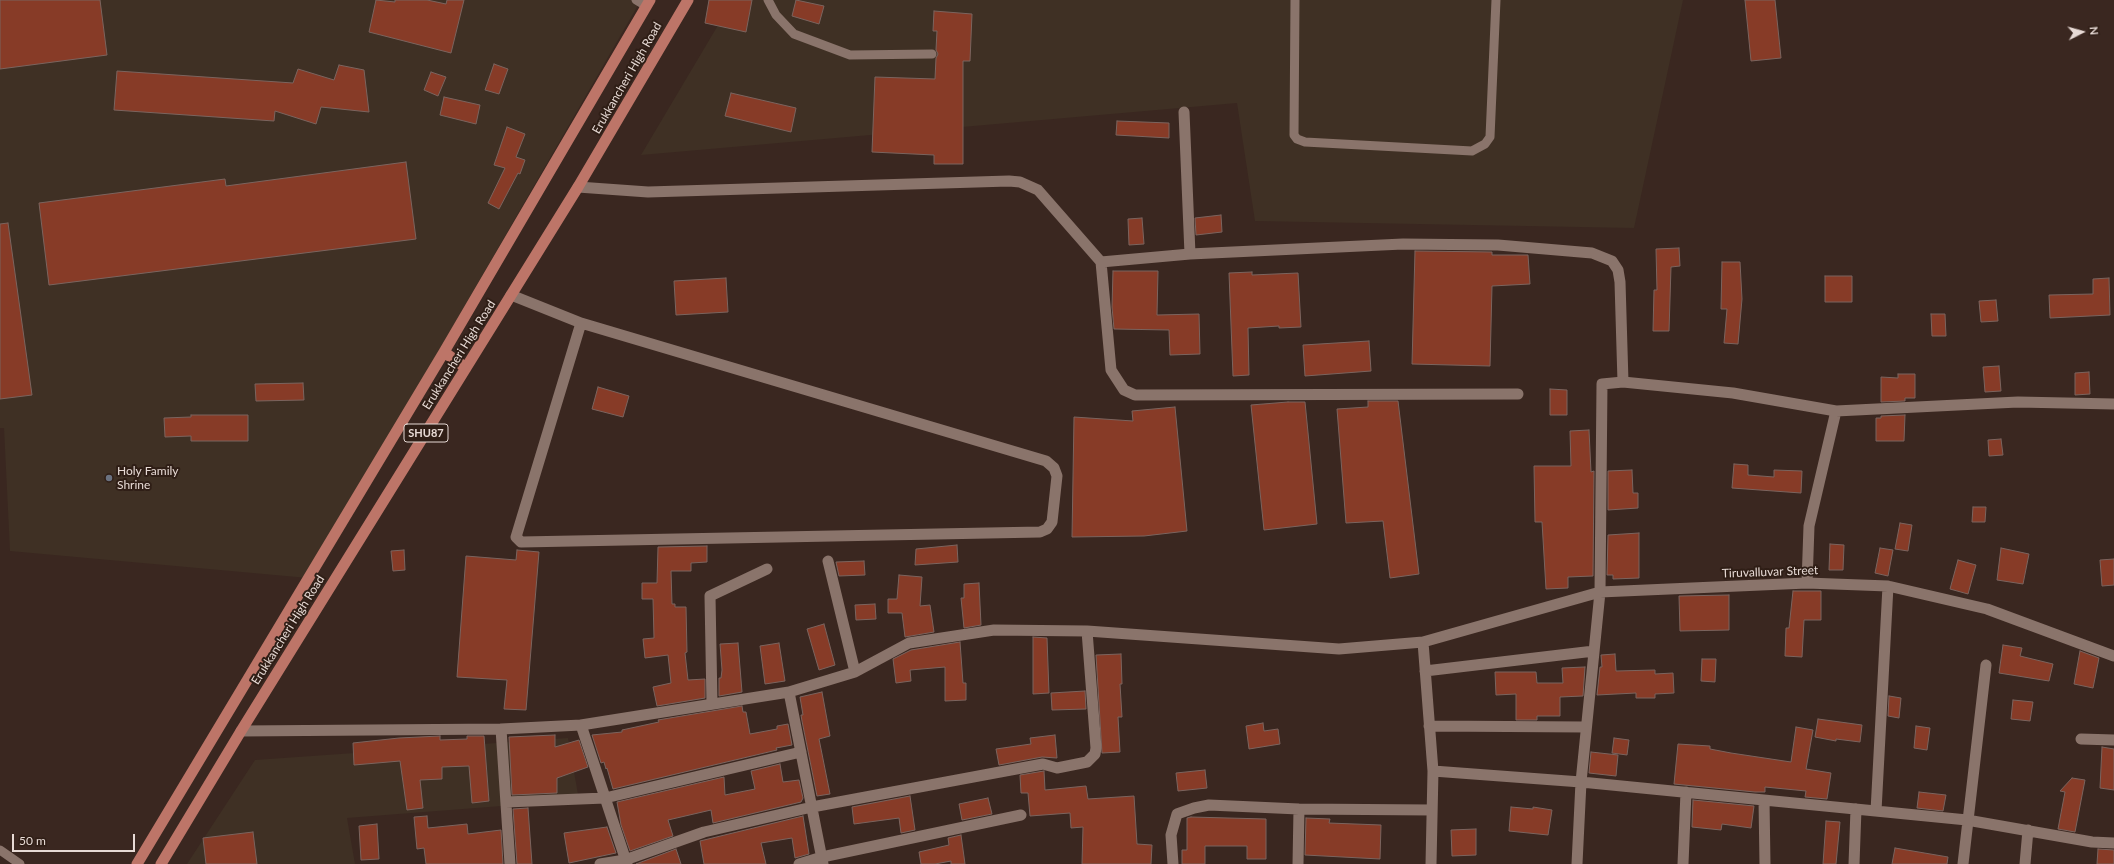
<!DOCTYPE html>
<html>
<head>
<meta charset="utf-8">
<style>
	body { margin:0 }
	#map { position:relative; width:2114px; height:864px; overflow:hidden; background:#3a2720; font-family:Lato,sans-serif }
	canvas { display:block }
	.north { position:absolute; left:2062px; top:12px; width:40px; height:40px; -webkit-text-stroke:3px #2f1e16; paint-order:stroke; rotate:84deg; font-size:11px; font-weight:700; line-height:16px; text-align:center; color:#e7dad5 }
	.north::after { content:''; display:block; margin:auto; width:14px; height:18px; background:#e7dad5; clip-path:polygon(50% 0,100% 100%,50% 72%,0 100%) }
	.scale { position:absolute; left:12px; top:834px; width:123px; height:18px; box-sizing:border-box; border:2px solid #e7dad5; border-top:0; padding-left:5px; font-size:12px; line-height:14px; white-space:nowrap; color:#e7dad5; -webkit-text-stroke:3px #2f1e16; paint-order:stroke }
</style>
</head>
<body>
<div id="map">
<canvas width="2114" height="864"></canvas>
<div class="north">N</div>
<div class="scale">50 m</div>
</div>
<script>
const g = document.querySelector('canvas').getContext('2d');
g.lineJoin = 'round';
function paint(path, color) { g.fillStyle = color; g.fill(path, 'evenodd'); }
const shape = rows => new Path2D(rows.map(r => 'M' + r).join(''));
function strokePath(path, color, width, dash) { g.strokeStyle = color; g.lineWidth = width; g.lineCap = dash ? 'butt' : 'round'; g.setLineDash(dash || []); g.stroke(path); }
function label(font, color, halo, rows, align = 'center') {
  g.font = font + ' Lato,sans-serif'; g.lineWidth = 4; g.setLineDash([]); g.textBaseline = 'middle'; g.strokeStyle = halo; g.fillStyle = color; for (const [text, x, y, turn = 0] of rows) {
    g.save(); g.translate(x, y); g.rotate((+turn || 0) * Math.PI / 180); g.textAlign = isNaN(turn) ? turn : align; if (halo) g.strokeText(text, 0, 0); g.fillText(text, 0, 0); g.restore();
  }
}
paint(shape([
	[0,0,641,0,308,578,10,551,4,428,0,428],
	[733,0,1683,0,1634,228,1255,221,1237,103,641,155],
	[568,738,579,800,347,818,355,864,187,864,255,760]
]), '#3f3024');
const building = shape([
	[0,0,100,0,107,55,0,69,0,0],
	[376,0,395,2,395,0,427,0,446,4,447,0,464,0,451,53,369,32,376,0],
	[709,0,752,0,746,32,705,23,709,0],
	[796,0,824,6,819,24,792,16,796,0],
	[1745,0,1775,0,1781,58,1751,61,1745,0],
	[934,11,972,14,970,61,963,61,963,164,934,164,934,155,872,152,875,77,935,79,936,58,938,54,936,50,937,31,933,31,934,11],
	[494,64,508,69,499,94,485,90,494,64],
	[339,65,364,70,369,112,321,107,316,124,275,111,274,121,114,110,117,71,293,83,298,69,334,80,339,65],
	[431,72,446,77,438,96,424,90,431,72],
	[731,93,796,108,791,132,725,116,731,93],
	[444,97,480,105,476,124,440,115,444,97],
	[1117,121,1169,123,1169,138,1116,135,1117,121],
	[507,127,525,134,516,157,525,160,520,174,518,173,499,209,488,203,505,168,494,165,507,127],
	[406,162,416,239,49,285,39,203,225,179,226,186,406,162],
	[1221,215,1222,232,1196,235,1195,218,1221,215],
	[1142,218,1144,244,1129,245,1128,219,1142,218],
	[8,223,32,395,0,399,0,224,8,223],
	[1679,248,1680,266,1671,267,1669,331,1653,331,1654,290,1657,290,1656,249,1679,248],
	[1415,251,1492,252,1492,255,1528,255,1530,284,1492,286,1490,366,1412,364,1415,251],
	[1722,262,1740,262,1742,299,1738,344,1724,343,1727,309,1721,309,1722,262],
	[1113,271,1158,271,1157,315,1199,314,1200,354,1170,355,1169,330,1114,329,1112,307,1113,271],
	[1252,272,1252,275,1298,273,1301,327,1279,328,1279,326,1248,328,1249,375,1233,376,1229,273,1252,272],
	[1825,276,1852,276,1852,302,1825,302,1825,276],
	[726,278,728,312,676,315,674,281,726,278],
	[2109,278,2110,315,2050,318,2049,295,2093,294,2093,279,2109,278],
	[1996,300,1998,321,1981,322,1979,301,1996,300],
	[1931,314,1945,314,1946,336,1932,336,1931,314],
	[1369,341,1371,371,1305,376,1303,345,1369,341],
	[1999,366,2001,391,1985,392,1983,367,1999,366],
	[2089,372,2090,394,2075,395,2075,373,2089,372],
	[1898,374,1915,374,1915,398,1905,398,1905,401,1881,402,1881,377,1898,378,1898,374],
	[303,383,304,400,256,401,255,384,303,383],
	[598,387,629,396,623,417,592,409,598,387],
	[1550,389,1567,390,1567,415,1550,415,1550,389],
	[1368,401,1398,401,1419,574,1390,578,1383,521,1346,523,1337,409,1368,407,1368,401],
	[1288,402,1305,402,1317,524,1264,530,1251,405,1288,402],
	[1175,407,1187,531,1144,536,1072,537,1074,417,1133,421,1132,411,1175,407],
	[191,415,248,415,248,441,191,441,191,436,165,437,164,418,191,417,191,415],
	[1905,415,1904,441,1876,441,1876,418,1881,418,1881,416,1905,415],
	[1589,430,1591,472,1594,471,1593,576,1568,577,1568,588,1546,589,1542,522,1535,522,1534,466,1571,466,1570,431,1589,430],
	[2001,439,2003,455,1989,456,1988,440,2001,439],
	[1734,464,1748,465,1748,475,1774,477,1774,470,1802,471,1801,493,1732,488,1734,464],
	[1632,470,1633,493,1638,493,1638,508,1608,510,1608,471,1632,470],
	[1973,507,1986,507,1985,522,1972,522,1973,507],
	[1900,523,1912,525,1908,551,1895,549,1900,523],
	[1639,533,1639,578,1613,579,1613,575,1607,575,1608,535,1639,533],
	[1830,544,1844,545,1843,570,1829,570,1830,544],
	[957,545,958,562,915,565,916,549,957,545],
	[707,546,707,562,691,563,691,571,671,571,672,604,675,604,675,607,686,607,687,652,685,653,688,680,705,679,705,698,657,706,653,687,671,683,668,655,645,658,643,639,654,638,653,599,642,599,642,583,657,583,658,547,707,546],
	[1880,548,1893,550,1888,576,1875,573,1880,548],
	[2001,548,2029,554,2023,584,1997,580,2001,548],
	[404,550,405,570,393,571,391,551,404,550],
	[517,550,539,552,526,710,504,709,507,680,457,677,466,556,516,560,517,550],
	[2114,559,2114,585,2102,586,2100,560,2114,559],
	[1958,560,1976,565,1968,594,1950,589,1958,560],
	[864,561,865,575,839,576,836,562,864,561],
	[899,575,922,577,920,606,930,605,934,632,905,637,902,613,888,613,888,599,897,599,899,575],
	[979,583,981,625,964,628,961,598,964,598,964,584,979,583],
	[1793,591,1821,591,1821,620,1804,620,1802,657,1785,656,1786,628,1789,628,1793,591],
	[1729,595,1729,630,1680,631,1679,596,1729,595],
	[875,604,876,619,856,620,855,605,875,604],
	[824,624,835,665,819,670,807,629,824,624],
	[1033,637,1047,638,1049,693,1033,694,1033,637],
	[960,642,963,683,966,683,966,700,945,701,945,667,910,670,911,681,896,683,893,659,911,650,960,642],
	[738,643,742,692,719,696,719,678,721,678,722,670,720,644,738,643],
	[779,643,785,681,765,684,760,646,779,643],
	[2003,645,2022,648,2020,656,2053,664,2049,681,1999,673,2003,645],
	[2080,651,2099,658,2093,688,2074,684,2080,651],
	[1121,654,1122,684,1120,684,1122,717,1118,717,1120,752,1102,753,1096,655,1121,654],
	[1615,654,1616,671,1655,670,1655,674,1673,673,1674,693,1655,694,1655,698,1636,698,1636,693,1597,695,1600,667,1602,667,1601,655,1615,654],
	[1702,659,1716,659,1715,682,1701,681,1702,659],
	[1585,667,1583,696,1560,697,1560,716,1537,716,1537,720,1516,720,1516,694,1496,695,1495,672,1536,672,1537,683,1563,683,1562,668,1585,667],
	[1085,691,1086,709,1052,710,1051,693,1085,691],
	[822,692,830,736,819,739,830,794,817,796,802,721,801,715,803,715,800,697,822,692],
	[1889,696,1901,698,1899,718,1888,716,1889,696],
	[2013,700,2033,702,2030,721,2011,719,2013,700],
	[742,706,743,712,746,712,750,734,777,729,777,726,788,724,792,745,776,748,777,750,613,789,607,768,606,769,604,762,601,763,592,735,622,732,622,730,659,722,658,720,742,706],
	[1818,719,1862,725,1860,742,1836,739,1836,741,1815,737,1818,719],
	[1263,723,1264,731,1278,729,1280,744,1249,749,1246,726,1263,723],
	[1916,726,1930,728,1927,750,1914,748,1916,726],
	[1796,727,1813,730,1806,769,1831,773,1827,799,1805,797,1806,791,1765,787,1765,792,1755,792,1674,784,1678,744,1710,746,1710,749,1731,753,1791,762,1796,727],
	[555,735,555,747,579,740,588,767,557,778,557,793,512,795,509,737,555,735],
	[1055,735,1057,758,1042,757,999,765,996,749,1031,744,1030,738,1055,735],
	[440,736,440,740,467,739,467,736,484,736,489,801,472,803,469,766,442,767,442,779,420,780,423,808,407,810,400,761,354,765,353,743,399,738,440,736],
	[1614,738,1629,740,1627,755,1612,753,1614,738],
	[2102,747,2114,749,2114,790,2100,788,2102,747],
	[1591,752,1618,755,1616,776,1589,773,1591,752],
	[780,764,783,782,799,780,803,798,801,802,713,823,711,810,668,820,673,836,630,851,621,825,617,802,724,777,725,795,755,789,751,771,780,764],
	[1205,770,1207,788,1178,791,1176,773,1205,770],
	[1044,771,1045,790,1086,786,1088,799,1134,796,1137,844,1152,845,1151,864,1082,864,1083,827,1071,828,1070,813,1030,816,1028,793,1021,793,1020,775,1044,771],
	[2072,778,2085,780,2075,832,2058,829,2065,792,2060,791,2072,778],
	[1919,792,1946,795,1943,811,1917,808,1919,792],
	[910,796,915,830,901,833,899,818,854,824,852,807,910,796],
	[988,798,992,814,962,820,959,804,988,798],
	[1693,800,1754,806,1751,828,1722,824,1721,830,1692,827,1693,800],
	[1511,807,1533,809,1533,807,1552,810,1548,835,1509,831,1511,807],
	[528,808,532,864,517,864,513,809,528,808],
	[427,816,428,828,467,824,468,834,501,830,503,864,426,864,424,848,417,849,414,817,427,816],
	[803,816,809,854,795,858,792,838,761,843,766,864,704,864,700,841,803,816],
	[1191,817,1266,819,1266,859,1247,859,1247,846,1205,846,1205,864,1182,864,1182,850,1187,850,1187,818,1191,817],
	[1306,818,1330,819,1329,823,1381,825,1380,859,1305,855,1306,818],
	[1826,821,1840,822,1836,864,1823,864,1826,821],
	[377,824,379,859,361,860,359,826,377,824],
	[607,827,616,853,569,863,564,833,607,827],
	[1476,829,1476,855,1452,856,1451,830,1476,829],
	[253,832,257,864,206,864,203,838,253,832],
	[961,835,965,864,951,864,951,861,935,864,921,864,919,852,949,845,948,838,961,835],
	[1895,848,1948,857,1947,864,1892,864,1895,848],
	[676,849,681,864,636,864,676,849],
	[2098,849,2114,850,2114,864,2097,864,2098,849]
]);
paint(building, '#873b27');
strokePath(building, '#7b645e', 1);
strokePath(shape([
	[636,0,646,6],
	[768,0,776,15,794,34,850,55,932,54],
	[1295,0,1294,135,1297,139,1305,142,1472,151,1485,144,1490,137,1496,0],
	[0,850,20,864]
]), '#8a746b', 9);
strokePath(shape([
	[1184,112,1190,254],
	[578,187,648,192,1009,181,1020,182,1038,190,1101,262,1190,254,1403,244,1498,245,1592,253,1612,261,1618,270,1620,282,1623,382],
	[1101,262,1111,370,1124,390,1135,395,1518,394],
	[511,295,581,323,1046,461,1054,468,1057,476,1052,522,1047,529,1040,532,521,542,516,537,581,323],
	[828,561,855,672],
	[1807,583,1809,526,1836,411],
	[1423,642,1433,771,1431,864],
	[1425,671,1594,651],
	[789,692,823,864],
	[712,704,710,596,767,569],
	[1429,726,1586,727],
	[501,729,510,864],
	[241,731,501,729,581,725],
	[2081,739,2114,740],
	[1433,771,1581,782,1600,592,1602,384,1623,382,1733,393,1836,411,2018,402,2114,404],
	[1764,800,1765,864],
	[506,802,605,798,801,752],
	[1876,811,1888,586],
	[600,864,625,860,704,832,812,807,1043,764,1057,768,1087,762,1095,754,1096,748,1087,631],
	[627,864,581,725,789,692,855,672,909,643,994,630,1087,631,1339,649,1423,642,1600,592,1807,583,1888,586,1987,609,2114,656],
	[799,864,822,857,1021,815],
	[1173,864,1171,835,1177,814,1194,808,1209,805,1299,809,1432,810],
	[1298,864,1299,809],
	[1577,864,1581,782,1967,820,2092,842,2114,843],
	[1683,864,1686,792],
	[1854,864,1856,809],
	[1963,864,1986,665],
	[2025,864,2028,830]
]), '#8a746b', 11);
strokePath(shape([
	[444,352,466,368],
	[137,864,444,352,650,0],
	[161,864,241,731,578,187,688,0]
]), '#bd7568', 11);
for (const [x, y, r, color] of [
	[109,478,4,"#6b7280"]
]) { const dot = new Path2D(); dot.arc(x, y, r, 0, 2 * Math.PI); g.fillStyle = color; g.fill(dot); strokePath(dot, '#2f1e16', 1.5); }
for (const [x, y, w] of [
	[426,433,44]
]) { const box = new Path2D(); box.roundRect(x - w / 2, y - 9, w, 18, 3); g.fillStyle = '#2f1e16'; g.fill(box); strokePath(box, '#e7dad5', 1); }
label('bold 11px', '#e7dad5', null, [
	["SHU87",426,433]
]);
label('12px', '#e7dad5', '#2f1e16', [
	["Erukkancheri High Road",627,78,-60],
	["Erukkancheri High Road",459,355,-58],
	["Tiruvalluvar Street",1770,572,-2],
	["Erukkancheri High Road",288,630,-58]
]);
label('12px', '#e7dad5', '#2f1e16', [
	["Holy Family",117,471],
	["Shrine",117,485]
], 'left');
</script>
</body>
</html>
